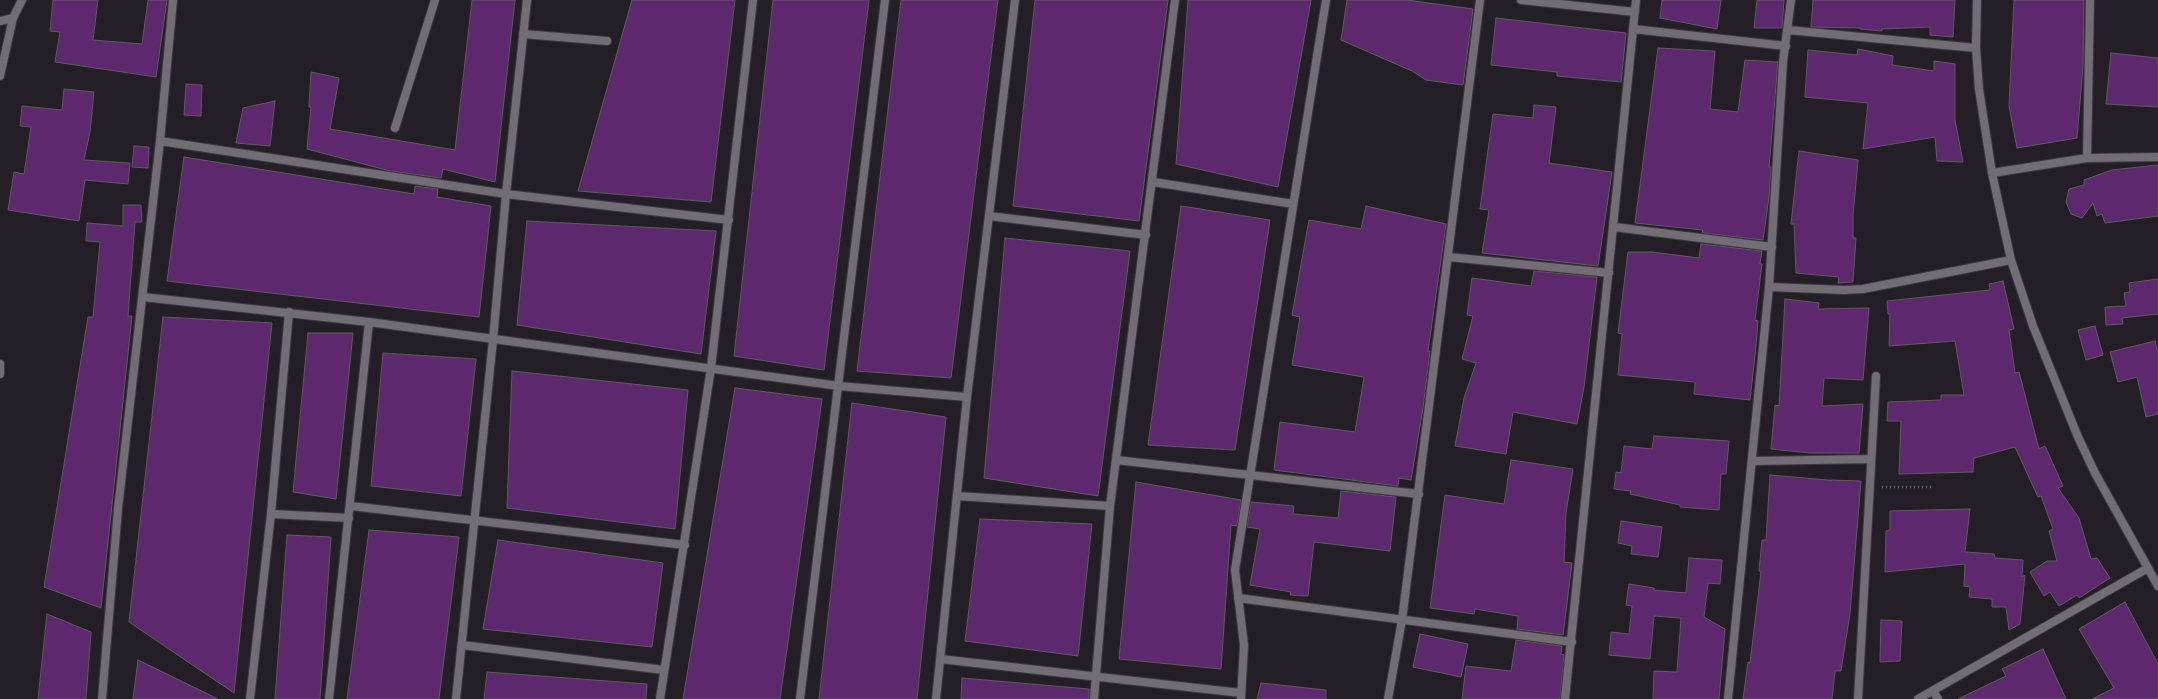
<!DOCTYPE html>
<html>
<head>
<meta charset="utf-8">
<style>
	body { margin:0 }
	canvas { display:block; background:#241f26 }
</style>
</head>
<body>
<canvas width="2158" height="699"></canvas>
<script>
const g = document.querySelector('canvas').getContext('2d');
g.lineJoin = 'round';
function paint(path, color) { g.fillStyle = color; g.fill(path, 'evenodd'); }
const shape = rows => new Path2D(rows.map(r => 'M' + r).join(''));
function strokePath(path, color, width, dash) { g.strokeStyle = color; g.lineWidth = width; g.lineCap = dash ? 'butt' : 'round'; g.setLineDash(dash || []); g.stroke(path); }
const building = shape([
	[53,0,98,0,93,40,142,44,148,0,167,0,156,77,55,62,60,32,50,31,53,0],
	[472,0,515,0,495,182,443,169,441,178,390,171,307,149,311,107,309,107,311,72,339,78,330,129,455,150,472,0],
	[632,0,735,0,711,202,578,191,632,0],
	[773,0,869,0,824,370,734,356,773,0],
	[901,0,998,0,951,378,857,371,901,0],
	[1035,0,1168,0,1139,221,1013,206,1035,0],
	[1188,0,1311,0,1278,187,1176,164,1188,0],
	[1347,0,1407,0,1473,9,1463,85,1426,80,1412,71,1341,40,1347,0],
	[1662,0,1721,0,1717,29,1660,18,1662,0],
	[1757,0,1784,0,1782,28,1754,28,1757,0],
	[1813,0,1955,0,1953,37,1930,35,1930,27,1882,29,1882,31,1860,29,1860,28,1811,27,1813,0],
	[2014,0,2084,0,2083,66,2077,138,2017,148,2009,106,2014,0],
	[1496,18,1626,33,1621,82,1557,76,1557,72,1491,65,1496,18],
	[1658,48,1715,51,1710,109,1738,112,1745,60,1778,62,1769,167,1771,167,1769,197,1763,240,1702,233,1703,230,1635,223,1658,48],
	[1858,49,1893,56,1892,65,1934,71,1934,61,1955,64,1955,120,1963,162,1937,161,1935,137,1863,149,1868,103,1805,97,1808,50,1857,55,1858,49],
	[2111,53,2158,58,2158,107,2106,104,2111,53],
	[186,84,202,85,201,116,184,115,186,84],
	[64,89,94,92,90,132,84,160,130,163,128,184,85,180,79,221,8,210,14,172,24,174,31,127,20,126,22,106,62,110,64,89],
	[275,101,270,146,236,143,243,108,275,101],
	[1534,105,1556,107,1549,163,1612,172,1598,266,1482,253,1489,210,1480,209,1493,114,1533,118,1534,105],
	[134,146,149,147,148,168,132,167,134,146],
	[1799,151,1858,160,1853,216,1853,238,1856,238,1853,282,1838,283,1839,277,1796,273,1794,224,1791,224,1799,151],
	[184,157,414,194,415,186,438,189,437,197,491,206,479,317,167,281,184,157],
	[2158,165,2158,216,2105,223,2102,214,2097,216,2093,203,2082,218,2071,214,2066,202,2069,189,2084,185,2084,180,2112,170,2158,165],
	[123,205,141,205,142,222,135,222,128,316,132,316,101,608,44,587,88,317,93,317,100,242,86,241,87,223,123,226,123,205],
	[1181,206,1270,220,1235,450,1148,445,1181,206],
	[1366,206,1446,224,1428,351,1430,351,1423,408,1411,480,1399,478,1398,486,1274,470,1280,422,1355,432,1364,377,1292,365,1300,317,1292,315,1309,220,1361,229,1366,206],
	[527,221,716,231,701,354,517,325,527,221],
	[1005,238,1130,251,1098,496,984,478,1005,238],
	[1701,244,1762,251,1760,264,1762,264,1755,320,1758,321,1756,346,1750,400,1694,394,1695,382,1618,375,1622,334,1618,333,1628,252,1652,252,1699,258,1701,244],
	[1534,271,1597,277,1584,387,1577,424,1513,412,1506,454,1455,446,1464,398,1476,363,1462,359,1473,316,1467,315,1472,278,1531,286,1534,271],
	[2158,279,2158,314,2122,318,2123,324,2106,325,2105,307,2126,306,2124,293,2130,292,2129,283,2158,279],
	[2003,281,2014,329,2009,330,2015,373,2019,372,2039,449,2045,446,2063,486,2058,488,2079,518,2091,559,2097,558,2110,578,2079,598,2077,595,2059,606,2050,592,2044,596,2030,572,2047,561,2057,561,2049,531,2053,529,2041,496,2038,497,2015,447,1974,458,1973,472,1899,474,1901,421,1887,421,1888,402,1941,400,1941,395,1964,395,1955,341,1889,346,1890,314,1888,314,1887,301,1990,290,1989,284,2003,281],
	[1785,299,1819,303,1818,309,1869,308,1863,380,1824,378,1822,406,1863,404,1859,453,1810,453,1771,449,1775,405,1779,406,1785,299],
	[163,317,272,323,234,693,129,622,163,317],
	[2095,326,2103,355,2086,360,2078,330,2095,326],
	[308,333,353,333,336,499,293,492,308,333],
	[2155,341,2158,353,2158,414,2146,417,2137,377,2118,382,2110,352,2155,341],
	[383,353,476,359,461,496,371,486,383,353],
	[512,371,688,390,675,529,507,508,512,371],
	[735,388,822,399,780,699,683,699,735,388],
	[852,403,946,417,917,699,819,699,852,403],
	[1654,436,1729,441,1726,474,1721,474,1719,510,1680,507,1680,505,1630,494,1631,491,1614,489,1616,472,1621,473,1624,446,1652,449,1654,436],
	[1511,460,1573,469,1566,513,1564,562,1572,563,1563,635,1517,629,1518,616,1475,609,1474,614,1430,608,1445,495,1504,504,1511,460],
	[1770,475,1827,480,1861,481,1850,613,1841,671,1835,671,1832,699,1743,699,1748,662,1750,663,1761,572,1759,571,1762,540,1766,540,1770,475],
	[1136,482,1241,500,1237,526,1231,525,1221,669,1119,659,1136,482],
	[1341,491,1396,497,1390,551,1314,542,1308,596,1290,595,1291,592,1250,585,1260,529,1247,527,1251,502,1294,506,1293,514,1338,518,1341,491],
	[1970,509,1965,552,1994,554,1995,558,2023,560,2022,577,2025,575,2020,624,2009,630,2006,607,1992,607,1992,599,1969,597,1970,587,1964,586,1965,564,1885,572,1886,531,1890,530,1890,511,1970,509],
	[980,519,1092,524,1078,656,965,641,980,519],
	[1621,521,1662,527,1658,557,1631,554,1632,546,1618,543,1621,521],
	[369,530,459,537,439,699,347,699,369,530],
	[287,535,331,537,320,699,275,699,287,535],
	[498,540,663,563,652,647,483,629,498,540],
	[1689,558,1722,560,1720,584,1708,583,1704,617,1725,629,1719,699,1653,699,1654,671,1677,672,1681,618,1654,616,1650,659,1609,655,1611,632,1629,634,1632,606,1626,605,1629,584,1654,588,1654,590,1686,593,1689,558],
	[2125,602,2158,664,2158,699,2092,699,2114,688,2079,629,2125,602],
	[47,614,91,632,86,699,38,699,47,614],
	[1881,620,1902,621,1900,661,1880,662,1881,620],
	[1420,634,1468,644,1461,677,1413,667,1420,634],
	[1516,640,1562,646,1561,654,1564,655,1560,699,1462,699,1466,666,1511,671,1516,640],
	[2043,649,2066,699,1958,699,2006,676,2002,669,2043,649],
	[138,660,218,699,133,699,138,660],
	[487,672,647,684,646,699,484,699,487,672],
	[962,678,1089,689,1089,699,961,699,962,678],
	[1261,683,1326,690,1326,699,1257,699,1261,683]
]);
paint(building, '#5d286e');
strokePath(building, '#5f5a61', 1);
const service = shape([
	[523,34,607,41],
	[395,128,435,0]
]);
const minor = shape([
	[1521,0,1635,12],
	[1977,0,1976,48,1979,89,1992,173,2011,260,2033,326,2078,437,2095,473,2158,586],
	[0,21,13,18],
	[1633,29,1786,46],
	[1788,30,1976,48],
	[0,76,13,18,22,0],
	[160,141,506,194,729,220],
	[2087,158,2090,0],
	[1992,173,2087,158,2158,157],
	[1153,182,1293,204],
	[989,216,1146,235],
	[1614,227,1772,247],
	[1449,257,1609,273],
	[1769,287,1844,290,1863,289,2011,260],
	[143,297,369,322,839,386,967,397],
	[0,364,0,374],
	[1116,460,1419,494],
	[1753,461,1871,459],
	[957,496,1110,506],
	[351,506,685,545],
	[271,514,349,518],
	[1238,598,1572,642],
	[462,645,664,670],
	[940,659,1241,693],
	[1933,691,1938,699],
	[102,699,118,509,160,141,173,0],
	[250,699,271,514,289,312],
	[329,699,369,322],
	[456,699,493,340,506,194,527,0],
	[660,699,711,368,753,0],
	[800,699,885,0],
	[936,699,967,397,1015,0],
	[1094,699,1110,506,1175,0],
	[1241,699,1244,645,1235,570,1326,0],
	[1388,699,1402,620,1480,0],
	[1565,699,1636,0],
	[1728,699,1769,287,1783,62,1791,0],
	[1858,699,1876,376],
	[1918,699,2148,568]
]);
strokePath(service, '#3d393e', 10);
strokePath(minor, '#3d393e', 10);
strokePath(shape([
	[1882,487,1931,487]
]), '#747075', 2.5, [1, 3]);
strokePath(service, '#726d74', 8);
strokePath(minor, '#726d74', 8);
</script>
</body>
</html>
